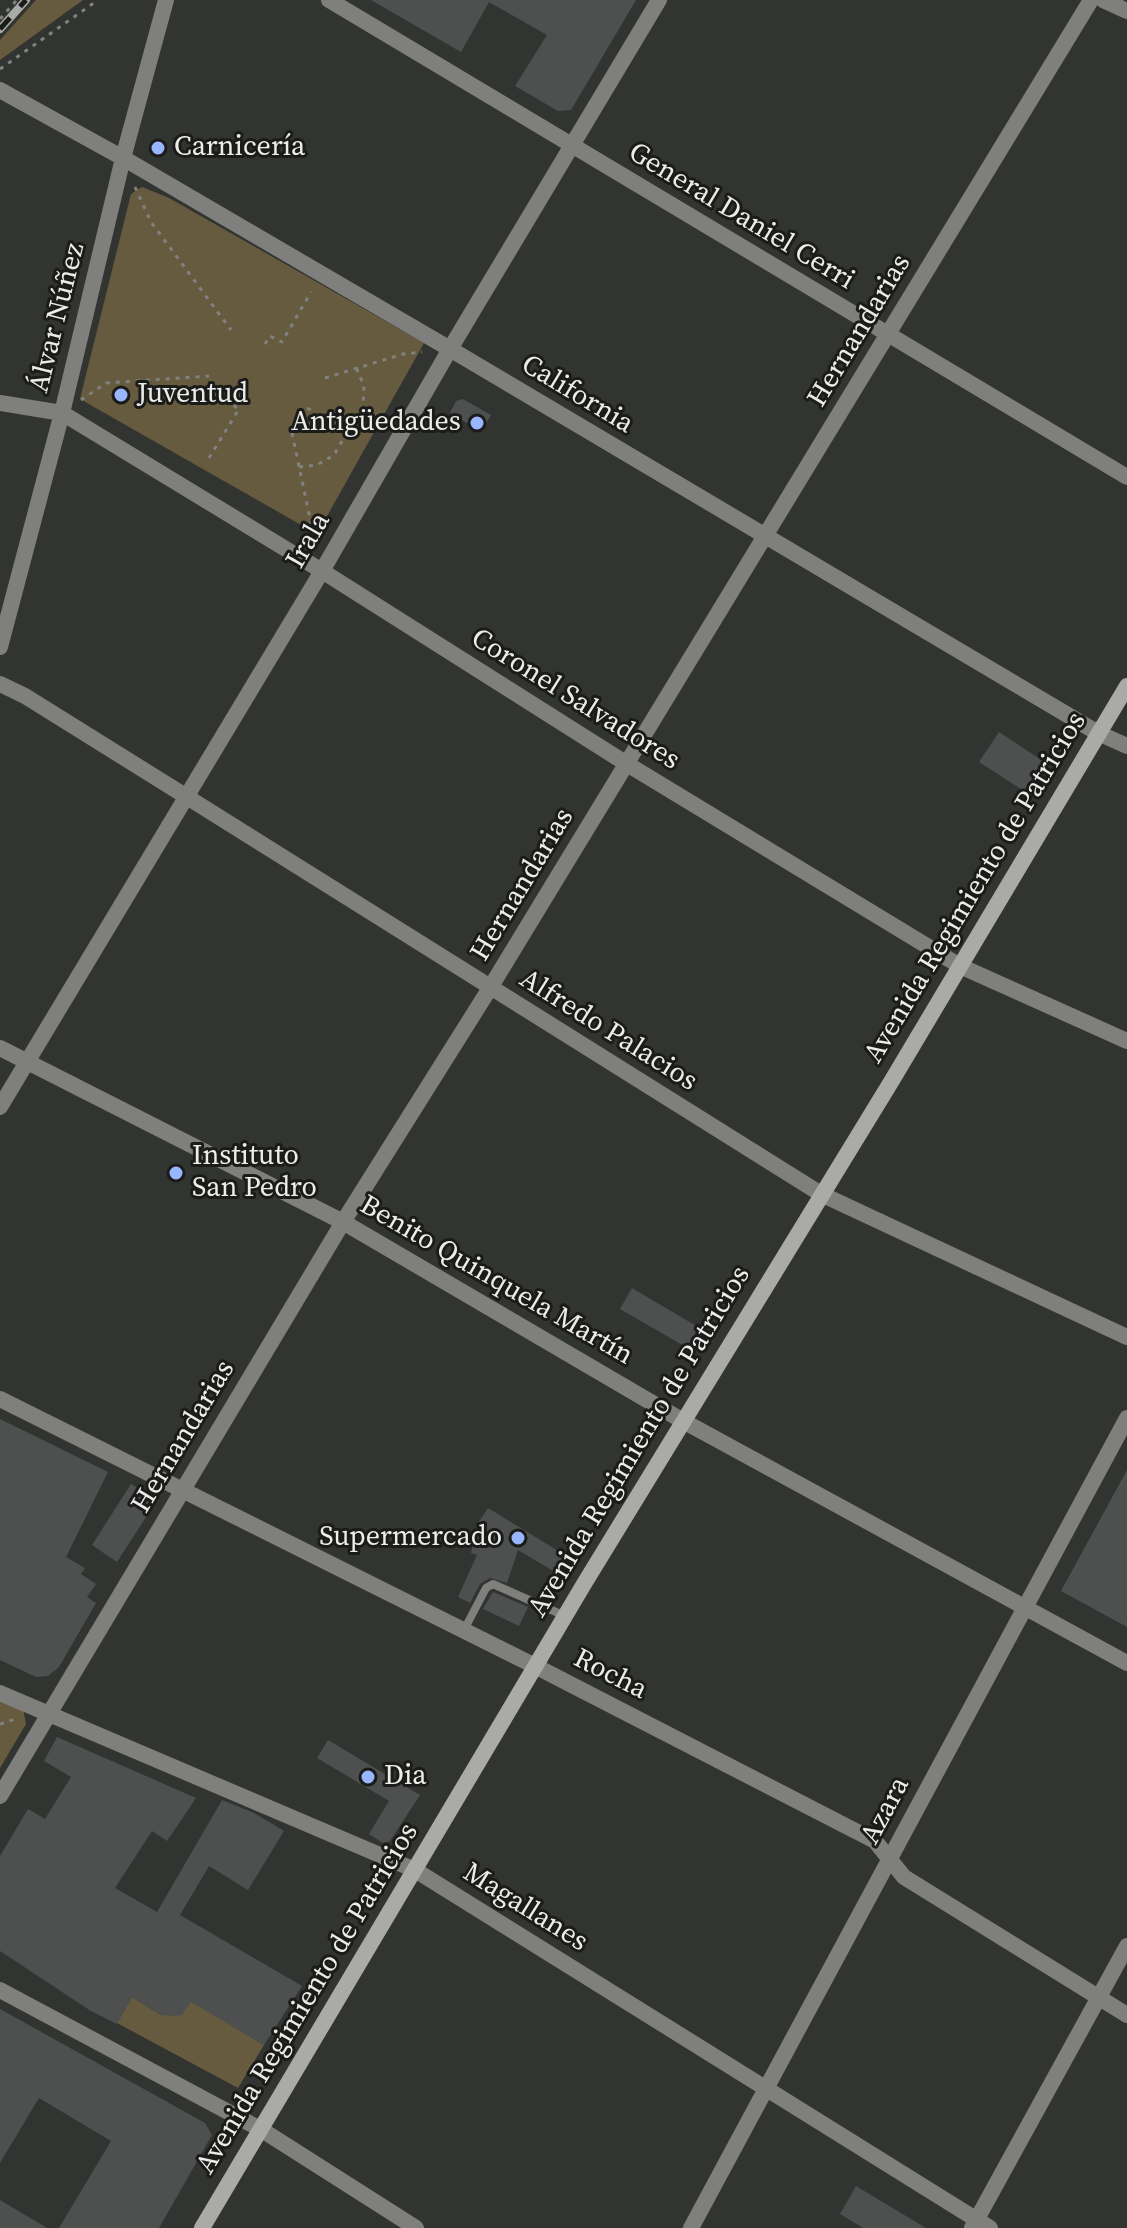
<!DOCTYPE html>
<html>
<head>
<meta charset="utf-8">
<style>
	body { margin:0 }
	canvas { display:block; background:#323431 }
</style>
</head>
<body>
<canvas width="1127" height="2228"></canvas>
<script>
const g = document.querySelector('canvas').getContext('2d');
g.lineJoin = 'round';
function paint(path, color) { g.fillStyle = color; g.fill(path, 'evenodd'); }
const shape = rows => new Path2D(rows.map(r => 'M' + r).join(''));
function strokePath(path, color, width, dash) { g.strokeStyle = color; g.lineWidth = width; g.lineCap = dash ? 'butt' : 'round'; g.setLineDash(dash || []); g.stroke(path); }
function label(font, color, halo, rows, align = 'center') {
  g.font = font + ' "Source Serif 4",serif'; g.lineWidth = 6; g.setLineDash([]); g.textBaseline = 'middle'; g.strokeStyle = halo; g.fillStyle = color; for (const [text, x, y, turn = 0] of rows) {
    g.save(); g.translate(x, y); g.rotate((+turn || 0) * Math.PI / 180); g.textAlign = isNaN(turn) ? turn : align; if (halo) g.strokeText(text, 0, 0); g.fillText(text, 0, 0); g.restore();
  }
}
paint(shape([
	[36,0,83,0,0,60,0,40],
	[142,187,169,198,424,343,317,534,80,399,131,194],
	[0,1698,23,1708,26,1724,0,1768],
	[132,1997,161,2015,191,2001,264,2045,238,2088,117,2023]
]), '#675b3f');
paint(shape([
	[371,0,636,0,571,110,558,111,515,86,547,35,489,2,461,52],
	[463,399,491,415,481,431,450,413,456,401],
	[999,732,1049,765,1030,795,979,762],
	[632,1288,703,1330,691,1350,620,1309],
	[0,1419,108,1472,66,1557,85,1568,81,1574,96,1584,87,1597,96,1603,59,1667,48,1676,36,1677,0,1660],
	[1127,1470,1127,1627,1061,1591],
	[131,1484,157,1500,117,1562,92,1545],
	[488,1508,565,1555,555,1572,518,1550,507,1583,490,1578,480,1584,470,1603,458,1597,477,1555,471,1553,477,1525],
	[493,1592,528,1607,519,1626,483,1609],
	[57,1737,196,1798,167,1841,152,1831,115,1888,157,1912,222,1800,254,1813,284,1831,248,1890,209,1866,180,1915,302,1986,264,2045,191,2002,182,2015,170,2016,161,2015,132,1997,117,2024,91,2011,0,1951,0,1856,28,1809,45,1819,71,1777,44,1761],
	[328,1740,420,1795,390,1841,383,1843,369,1834,389,1801,317,1758],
	[0,2009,205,2123,212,2135,159,2228,59,2228,111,2141,39,2098,0,2163],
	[856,2186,926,2228,863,2228,840,2214],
	[0,2200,47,2228,0,2228]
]), '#4d504e');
strokePath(shape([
	[0,19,17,0],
	[0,69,98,0],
	[135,187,151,222,231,330],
	[265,344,270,336,282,342,311,292],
	[325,378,403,354,422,352],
	[81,400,106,383,209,376],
	[307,408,311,410],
	[292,433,316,547],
	[209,458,239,409,228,402,232,396],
	[299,467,317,465,334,455,363,405,364,386,356,367],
	[0,1724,15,1719]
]), '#808280', 3, [4, 6]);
strokePath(shape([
	[464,1630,486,1588,493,1584,565,1616]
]), '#7f807e', 8);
strokePath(shape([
	[329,0,1127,477],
	[1103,0,1127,11],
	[0,90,123,158,450,349,1098,733,1127,746],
	[0,403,62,413,322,571,627,764,960,966,1127,1041],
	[0,647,62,413,123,158,166,0],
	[0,684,25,696,187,797,821,1194,1127,1337],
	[0,1048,343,1222,683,1421,1127,1663],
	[0,1107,322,571,450,349,659,0],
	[0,1399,535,1666,875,1841,904,1877,1127,2015],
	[0,1693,415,1870,990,2228],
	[0,1796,343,1222,490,988,1091,0],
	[0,1990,262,2130,416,2228],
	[691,2228,1127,1418],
	[972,2228,1127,1946]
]), '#7f807e', 16);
strokePath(shape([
	[202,2228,584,1584,891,1082,1127,686]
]), '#aaaaa8', 16);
const rail = shape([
	[0,29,26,0]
]);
strokePath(rail, '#a9aba8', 8);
strokePath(rail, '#1b1c1a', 5, [15]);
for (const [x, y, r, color] of [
	[158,148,8,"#97b6fd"],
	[121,395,8,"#97b6fd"],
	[477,423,8,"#97b6fd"],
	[176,1173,8,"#97b6fd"],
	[518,1538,8,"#97b6fd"],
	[368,1777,8,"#97b6fd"]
]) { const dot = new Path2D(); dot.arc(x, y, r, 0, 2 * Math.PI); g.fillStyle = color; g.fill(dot); strokePath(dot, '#1b1c1a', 3); }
label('28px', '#ebedeb', '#1b1c1a', [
	["Carnicería",174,148],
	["Juventud",137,395],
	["Antigüedades",461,423,"right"],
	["Instituto",192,1157],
	["San Pedro",192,1189],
	["Supermercado",502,1538,"right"],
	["Dia",384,1777]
], 'left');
label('28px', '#ebedeb', '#1b1c1a', [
	["General Daniel Cerri",741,217,31],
	["Álvar Núñez",58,318,-76],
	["Hernandarias",860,331,-59],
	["California",577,395,31],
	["Irala",309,541,-60],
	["Coronel Salvadores",575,700,32],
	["Hernandarias",523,885,-59],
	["Avenida Regimiento de Patricios",976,888,-59],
	["Alfredo Palacios",608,1031,32],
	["Benito Quinquela Martín",496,1281,30],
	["Hernandarias",184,1437,-59],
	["Avenida Regimiento de Patricios",640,1442,-59],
	["Rocha",610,1675,27],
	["Azara",886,1811,-62],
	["Magallanes",525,1908,32],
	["Avenida Regimiento de Patricios",308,1999,-59]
]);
</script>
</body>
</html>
